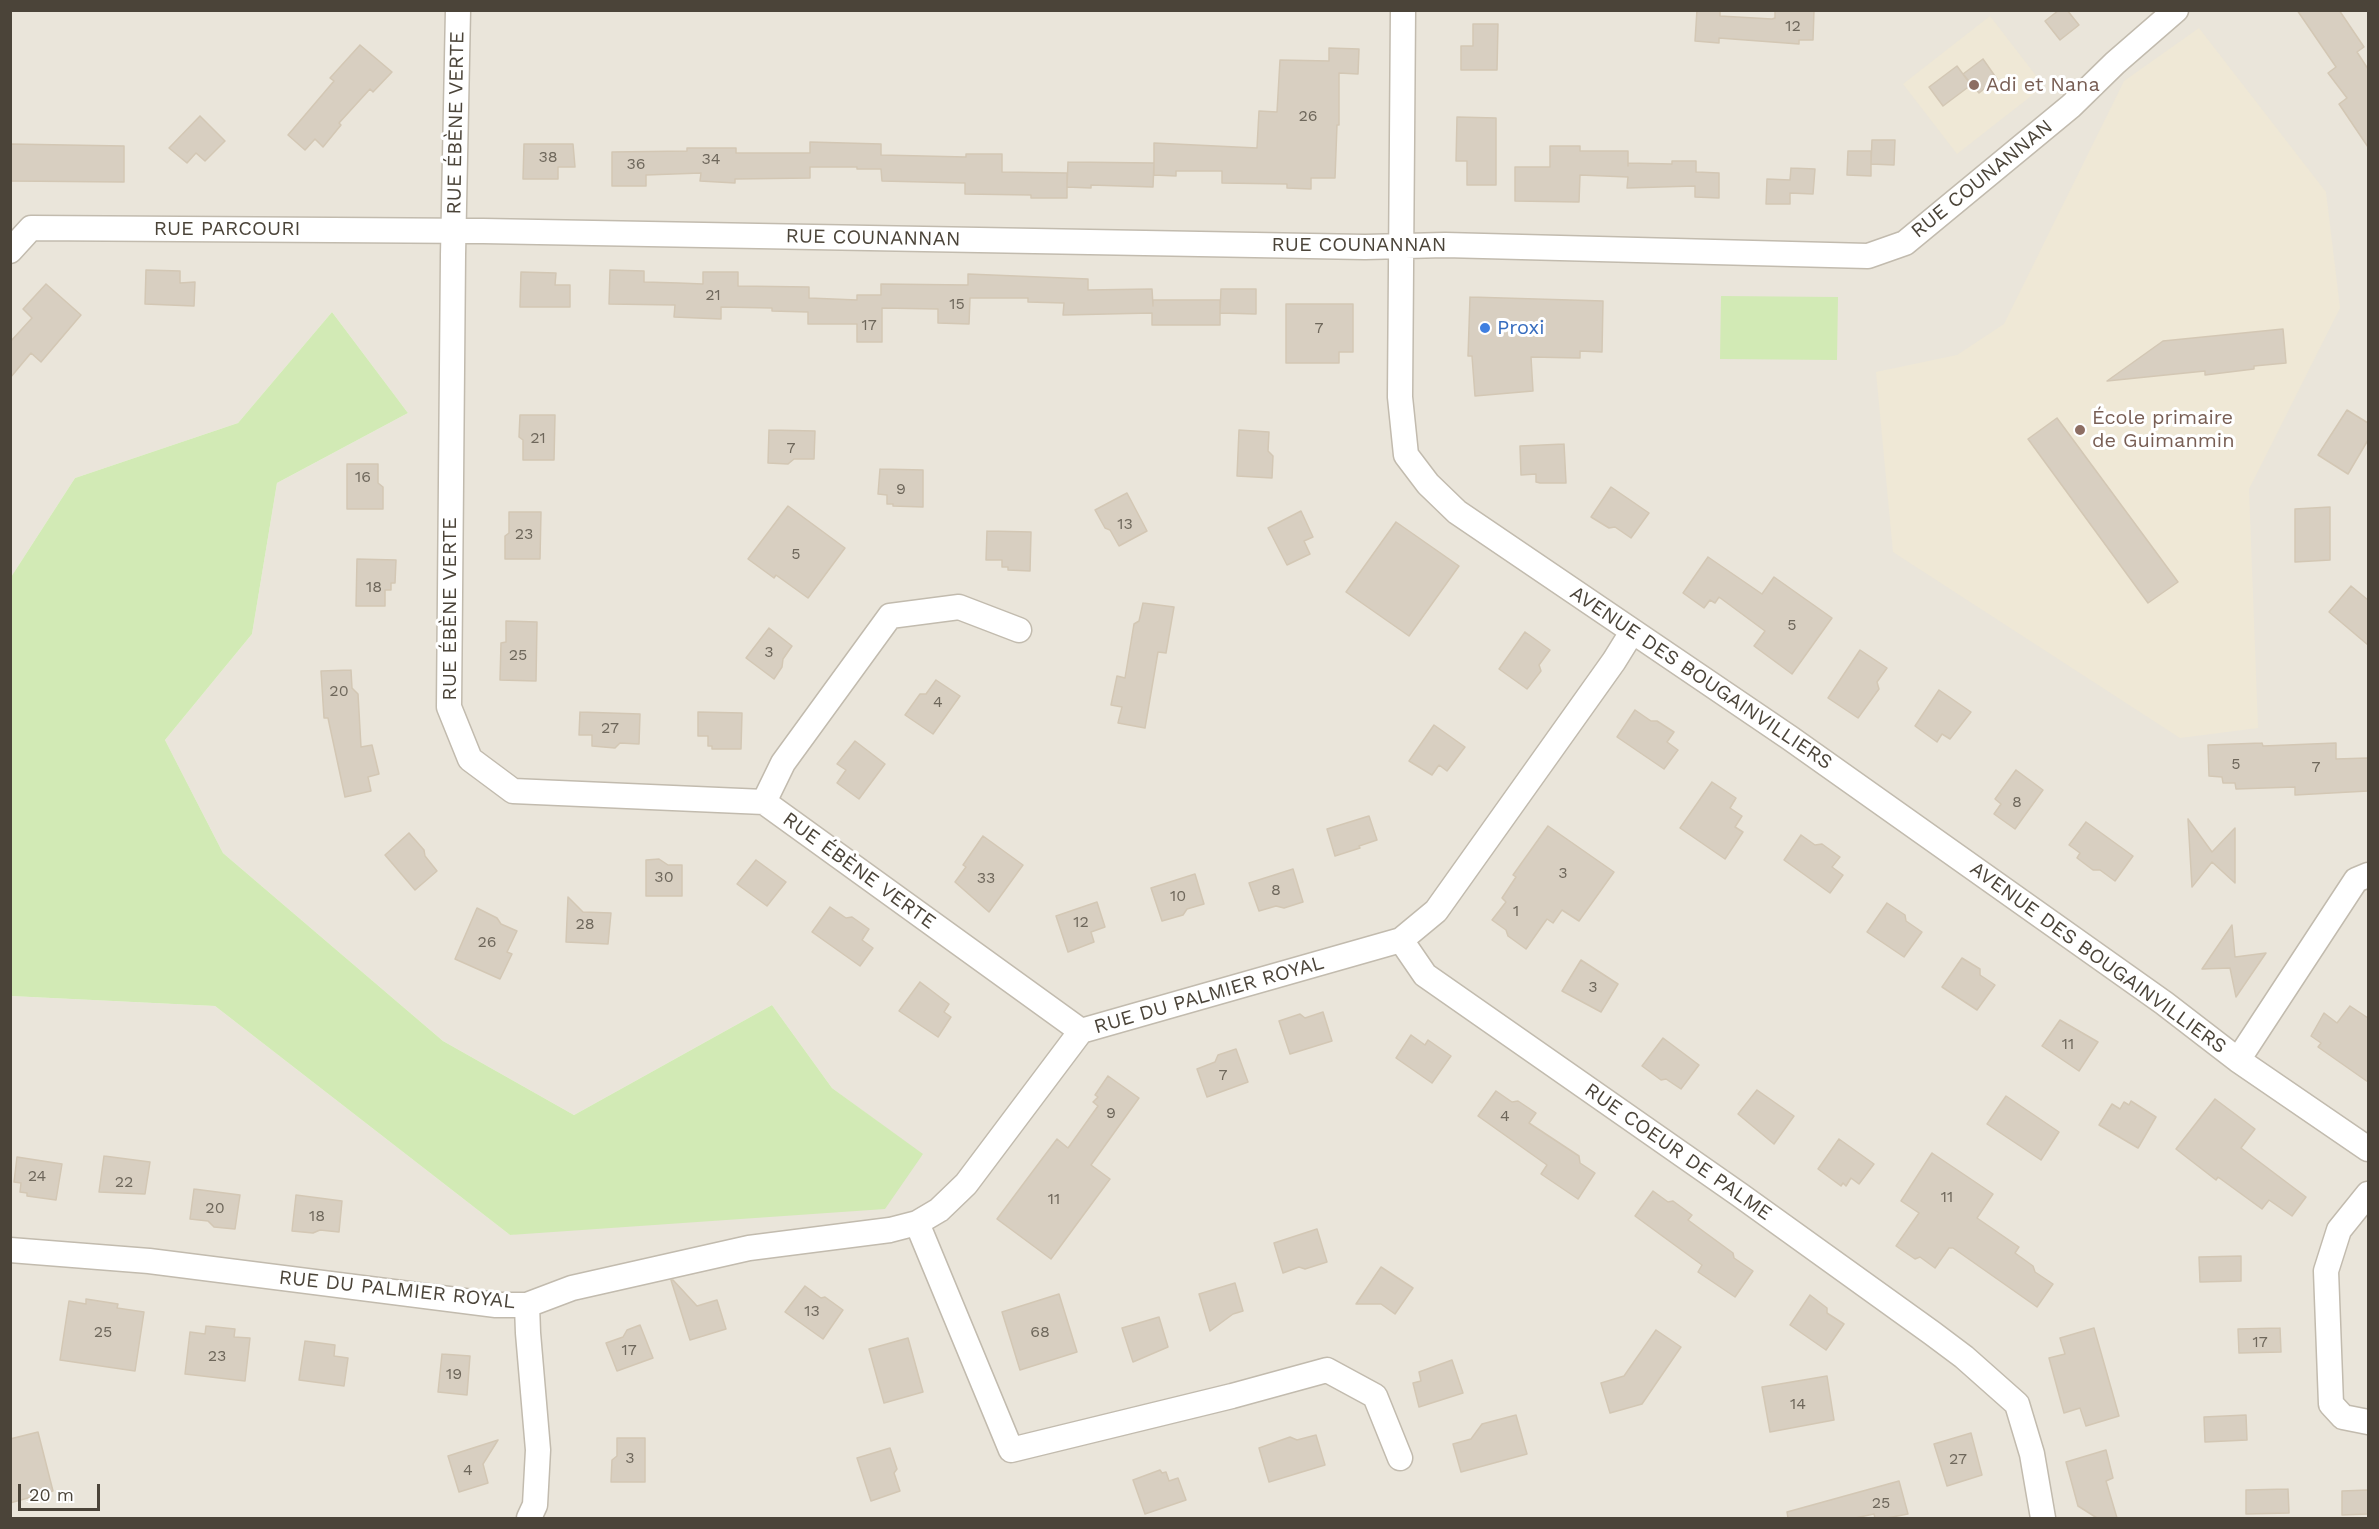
<!DOCTYPE html>
<html>
<head>
<meta charset="utf-8">
<style>
	body { margin:0 }
	#map { position:relative; width:2379px; height:1529px; overflow:hidden; background:#f6f3ec; font-family:"Work Sans",sans-serif }
	canvas { display:block }
	.frame { position:absolute; inset:0; border:12px solid #4b4439; pointer-events:none }
	.scale { position:absolute; left:18px; top:1484px; width:82px; height:27px; box-sizing:border-box; border:3px solid #4b4439; border-top:0; padding-left:8px; font-size:18px; line-height:21px; white-space:nowrap; color:#4b4439; -webkit-text-stroke:4px #fff; paint-order:stroke }
</style>
</head>
<body>
<div id="map">
<canvas width="2379" height="1529"></canvas>
<div class="frame"></div>
<div class="scale">20 m</div>
</div>
<script>
const g = document.querySelector('canvas').getContext('2d');
g.lineJoin = 'round';
function paint(path, color) { g.fillStyle = color; g.fill(path, 'evenodd'); }
const shape = rows => new Path2D(rows.map(r => 'M' + r).join(''));
function strokePath(path, color, width, dash) { g.strokeStyle = color; g.lineWidth = width; g.lineCap = dash ? 'butt' : 'round'; g.setLineDash(dash || []); g.stroke(path); }
function label(font, color, halo, rows, align = 'center') {
  g.font = font + ' "Work Sans",sans-serif'; g.lineWidth = 6; g.setLineDash([]); g.textBaseline = 'middle'; g.strokeStyle = halo; g.fillStyle = color; for (const [text, x, y, turn = 0] of rows) {
    g.save(); g.translate(x, y); g.rotate((+turn || 0) * Math.PI / 180); g.textAlign = isNaN(turn) ? turn : align; if (halo) g.strokeText(text, 0, 0); g.fillText(text, 0, 0); g.restore();
  }
}
paint(shape([
	[11,11,2368,11,2368,1518,11,1518,11,996,215,1006,510,1235,923,1155,832,1088,772,1005,574,1115,443,1041,223,853,165,740,252,634,277,483,408,413,332,312,238,423,75,478,11,577]
]), '#eae5da');
paint(shape([
	[1990,16,2044,86,1957,154,1903,84],
	[2199,28,2326,192,2340,308,2249,489,2258,728,2180,738,1893,552,1876,372,1957,355,2004,324,2124,81]
]), '#efe8d6');
paint(shape([
	[1721,296,1838,297,1837,360,1720,359],
	[332,312,408,413,277,483,252,634,165,740,223,853,443,1041,574,1115,772,1005,832,1088,923,1154,885,1209,510,1235,215,1006,11,996,11,577,75,478,238,423]
]), '#d2eab5');
const building = shape([
	[1697,10,1720,10,1720,16,1772,19,1775,18,1775,10,1814,10,1813,40,1799,40,1799,44,1719,38,1719,43,1695,41,1697,10],
	[2059,10,2067,10,2079,25,2060,40,2045,21,2059,10],
	[2297,10,2339,10,2364,47,2357,52,2368,69,2368,147,2339,104,2347,98,2328,73,2336,67,2297,10],
	[1473,24,1498,24,1497,70,1461,70,1461,46,1473,46,1473,24],
	[360,45,392,72,373,92,370,89,339,123,341,125,323,147,315,139,305,150,288,135,334,81,330,78,360,45],
	[1329,48,1359,49,1358,74,1339,73,1339,125,1337,125,1335,178,1311,178,1311,189,1287,188,1287,184,1222,183,1222,171,1176,171,1176,176,1154,175,1154,143,1257,148,1259,111,1277,112,1280,60,1329,61,1329,48],
	[1983,59,1997,79,1979,93,1963,74,1983,59],
	[1957,66,1971,85,1943,106,1929,87,1957,66],
	[200,116,225,141,205,161,196,153,187,163,169,148,200,116],
	[1457,117,1496,118,1496,185,1467,185,1467,161,1456,161,1457,117],
	[1872,140,1895,140,1894,165,1871,164,1872,140],
	[810,142,881,144,881,155,966,157,966,154,1002,154,1002,172,1067,173,1067,198,1031,198,1031,195,965,194,965,183,882,181,881,169,857,169,857,167,810,167,810,178,735,179,735,183,700,181,701,173,646,175,646,186,612,186,612,152,687,151,687,148,736,148,736,153,810,153,810,142],
	[10,144,124,146,124,182,10,181,10,144],
	[524,144,573,144,575,167,558,167,558,179,523,179,524,144],
	[1550,146,1580,146,1580,151,1628,151,1628,166,1628,163,1672,164,1672,161,1696,161,1696,172,1719,173,1719,198,1695,197,1695,186,1627,188,1628,177,1580,175,1579,202,1515,201,1515,167,1550,167,1550,146],
	[1848,151,1871,151,1871,176,1847,175,1848,151],
	[1068,162,1154,163,1153,187,1091,185,1091,188,1067,187,1068,162],
	[1791,168,1815,169,1813,194,1790,193,1790,204,1766,204,1767,179,1790,180,1791,168],
	[146,270,180,271,180,283,195,282,194,306,145,304,146,270],
	[610,270,644,271,644,282,679,283,703,284,703,272,738,272,738,286,809,287,809,298,857,300,857,295,881,295,881,284,968,285,968,274,1088,279,1088,290,1152,289,1153,306,1153,300,1220,300,1220,325,1152,325,1152,313,1063,315,1064,303,1028,302,1028,298,970,298,969,324,938,323,938,309,882,308,882,342,857,342,857,324,808,324,808,312,772,311,772,308,721,307,721,319,674,317,675,305,609,304,610,270],
	[521,272,556,273,555,285,570,285,570,307,520,307,521,272],
	[46,284,81,315,41,362,31,353,10,378,10,342,32,318,23,309,46,284],
	[1221,289,1256,289,1256,314,1220,313,1221,289],
	[1470,297,1603,301,1602,352,1580,351,1580,358,1531,357,1533,391,1475,396,1472,356,1468,356,1470,297],
	[1286,304,1353,304,1353,352,1339,352,1339,363,1286,363,1286,304],
	[2283,329,2286,363,2254,366,2254,369,2205,375,2205,371,2107,381,2163,341,2283,329],
	[2347,410,2368,423,2368,440,2348,474,2318,455,2347,410],
	[520,415,555,415,554,460,523,460,523,440,519,437,520,415],
	[2057,418,2178,582,2148,603,2028,439,2057,418],
	[769,430,815,431,814,459,794,459,788,464,768,463,769,430],
	[1239,430,1269,432,1268,451,1273,456,1272,478,1237,476,1239,430],
	[1564,444,1566,483,1540,483,1536,482,1536,474,1521,475,1520,446,1564,444],
	[347,464,378,464,378,483,383,487,383,509,347,509,347,464],
	[880,469,923,470,923,507,893,506,893,504,887,504,887,495,878,494,880,469],
	[1611,487,1649,513,1631,538,1615,527,1609,528,1591,517,1611,487],
	[1127,493,1147,531,1119,546,1110,530,1105,528,1095,510,1127,493],
	[788,506,845,548,808,598,776,575,774,578,748,559,788,506],
	[2330,507,2330,560,2295,562,2295,509,2330,507],
	[1301,511,1313,537,1304,541,1310,554,1287,565,1268,528,1301,511],
	[509,512,541,512,540,559,505,559,505,536,509,533,509,512],
	[1396,522,1459,566,1409,636,1346,592,1396,522],
	[987,531,1031,532,1030,571,1008,570,1008,567,1002,567,1002,560,986,560,987,531],
	[1708,557,1762,594,1774,577,1832,618,1792,674,1754,646,1765,631,1719,597,1715,603,1710,600,1704,608,1683,593,1708,557],
	[357,559,396,560,395,583,391,583,391,590,385,590,385,606,356,606,357,559],
	[2351,586,2368,600,2368,645,2329,612,2351,586],
	[1143,603,1174,607,1166,653,1158,652,1145,728,1118,723,1122,707,1111,705,1117,676,1125,678,1134,624,1139,621,1143,603],
	[506,621,537,622,536,681,500,680,501,643,506,642,506,621],
	[769,628,792,646,783,659,782,667,774,679,746,658,769,628],
	[1525,632,1550,650,1539,665,1541,671,1527,689,1499,669,1525,632],
	[1860,650,1887,668,1877,682,1879,689,1858,718,1828,698,1860,650],
	[351,670,352,688,358,694,361,747,372,745,379,774,368,777,371,791,345,797,328,718,324,718,321,671,351,670],
	[936,680,960,696,933,734,905,715,920,694,926,694,936,680],
	[1939,690,1971,712,1950,739,1942,734,1937,742,1915,726,1939,690],
	[1635,710,1651,721,1657,721,1674,732,1667,742,1678,750,1664,769,1617,737,1635,710],
	[580,712,640,714,639,744,620,743,615,748,592,746,592,735,579,735,580,712],
	[698,712,742,713,741,749,712,749,712,746,708,746,708,736,698,736,698,712],
	[1434,725,1465,747,1447,771,1439,765,1432,775,1409,761,1434,725],
	[855,741,885,764,859,799,837,783,846,770,837,764,855,741],
	[2262,743,2263,746,2336,743,2336,759,2368,758,2368,791,2295,795,2295,787,2236,789,2235,783,2223,783,2222,777,2209,776,2208,745,2262,743],
	[2016,770,2043,790,2015,829,1994,814,2001,804,1995,799,2016,770],
	[1712,782,1736,798,1730,808,1742,816,1735,827,1743,832,1725,859,1680,828,1712,782],
	[1369,816,1377,840,1359,846,1360,848,1335,856,1327,829,1369,816],
	[2188,819,2212,852,2235,828,2235,883,2212,862,2192,887,2188,819],
	[2086,822,2133,856,2115,881,2100,870,2093,870,2077,858,2080,853,2069,845,2086,822],
	[1548,826,1614,872,1579,921,1562,910,1553,923,1547,919,1526,949,1508,936,1506,930,1492,920,1506,902,1502,898,1516,877,1513,875,1548,826],
	[409,833,424,850,425,856,437,871,415,890,385,855,409,833],
	[1801,835,1815,845,1822,844,1840,857,1832,867,1843,875,1830,893,1784,860,1801,835],
	[983,836,1023,865,989,912,955,882,966,867,963,865,983,836],
	[659,859,668,865,682,865,682,896,646,896,646,860,659,859],
	[756,860,786,882,767,906,737,884,756,860],
	[1293,869,1303,902,1284,908,1276,906,1259,911,1249,883,1293,869],
	[1195,874,1204,904,1187,909,1183,915,1162,921,1151,888,1195,874],
	[568,897,583,912,611,913,608,944,566,942,568,897],
	[1097,902,1105,927,1091,932,1094,942,1068,952,1056,916,1097,902],
	[1887,903,1905,915,1906,921,1922,932,1904,957,1867,932,1887,903],
	[830,907,846,918,852,917,869,929,862,940,873,948,860,966,812,932,830,907],
	[477,908,497,918,501,924,517,931,507,952,512,954,500,979,455,959,477,908],
	[2232,925,2235,957,2266,953,2236,997,2230,968,2202,969,2232,925],
	[1962,958,1980,969,1980,975,1995,985,1977,1010,1942,987,1962,958],
	[1581,960,1618,984,1601,1012,1562,991,1581,960],
	[920,982,949,1004,944,1012,951,1017,938,1037,899,1011,920,982],
	[2350,1006,2368,1018,2368,1082,2318,1047,2321,1043,2311,1036,2324,1013,2337,1023,2350,1006],
	[1323,1012,1332,1041,1290,1054,1279,1021,1300,1014,1305,1018,1323,1012],
	[2060,1020,2098,1042,2079,1071,2042,1046,2060,1020],
	[1411,1035,1425,1045,1428,1040,1451,1056,1432,1083,1396,1058,1411,1035],
	[1663,1038,1699,1065,1681,1089,1666,1079,1661,1080,1642,1066,1663,1038],
	[1236,1049,1248,1082,1207,1097,1197,1069,1215,1062,1218,1055,1236,1049],
	[1108,1076,1139,1098,1091,1165,1110,1179,1051,1259,997,1219,1057,1139,1068,1148,1098,1106,1093,1102,1098,1097,1095,1095,1108,1076],
	[1757,1090,1794,1116,1774,1144,1738,1114,1757,1090],
	[1496,1091,1512,1102,1518,1101,1536,1113,1529,1123,1579,1156,1580,1163,1595,1173,1578,1199,1541,1174,1547,1165,1478,1116,1496,1091],
	[2006,1096,2059,1132,2041,1160,1987,1124,2006,1096],
	[2215,1099,2255,1129,2241,1148,2306,1197,2292,1216,2269,1200,2262,1209,2218,1177,2216,1180,2176,1149,2215,1099],
	[2131,1101,2156,1117,2138,1148,2099,1125,2112,1104,2120,1109,2124,1102,2129,1105,2131,1101],
	[1839,1139,1874,1164,1859,1184,1851,1178,1846,1186,1843,1183,1841,1186,1818,1169,1839,1139],
	[1932,1153,1993,1194,1977,1218,2019,1247,2015,1253,2033,1266,2035,1272,2053,1284,2037,1307,1953,1248,1949,1248,1935,1268,1920,1257,1915,1259,1896,1246,1919,1213,1901,1201,1932,1153],
	[104,1156,150,1162,145,1194,99,1192,104,1156],
	[17,1157,62,1164,56,1200,27,1196,27,1193,20,1192,21,1183,14,1182,17,1157],
	[194,1189,240,1195,235,1229,214,1227,208,1221,190,1219,194,1189],
	[1653,1191,1668,1202,1673,1201,1692,1215,1688,1220,1733,1253,1734,1258,1753,1271,1735,1297,1698,1272,1702,1265,1635,1216,1653,1191],
	[296,1195,342,1201,339,1232,320,1230,313,1233,292,1231,296,1195],
	[1317,1229,1327,1262,1305,1269,1299,1267,1283,1273,1274,1243,1317,1229],
	[2241,1256,2241,1281,2200,1282,2199,1257,2241,1256],
	[1381,1267,1413,1288,1395,1314,1381,1304,1356,1304,1381,1267],
	[671,1280,673,1280,697,1306,717,1300,726,1329,690,1340,671,1280],
	[1235,1283,1243,1311,1233,1314,1210,1331,1199,1294,1235,1283],
	[805,1286,821,1298,825,1297,843,1310,823,1339,785,1312,805,1286],
	[1059,1294,1077,1352,1020,1370,1002,1312,1059,1294],
	[1810,1295,1827,1308,1827,1313,1844,1324,1826,1350,1790,1325,1810,1295],
	[86,1299,118,1304,117,1308,144,1312,135,1371,60,1360,69,1301,86,1304,86,1299],
	[1159,1317,1168,1347,1133,1362,1122,1328,1159,1317],
	[640,1325,653,1358,617,1371,606,1343,623,1337,627,1330,640,1325],
	[206,1326,235,1329,234,1337,250,1338,245,1381,185,1374,190,1332,205,1334,206,1326],
	[2094,1328,2119,1416,2086,1426,2080,1408,2064,1413,2049,1358,2065,1354,2060,1338,2094,1328],
	[2280,1328,2281,1352,2239,1353,2238,1329,2280,1328],
	[1656,1330,1681,1347,1642,1404,1610,1413,1601,1383,1624,1376,1656,1330],
	[908,1338,923,1392,884,1403,869,1349,908,1338],
	[305,1341,335,1345,334,1356,348,1358,344,1386,299,1380,305,1341],
	[442,1354,470,1356,467,1395,438,1392,442,1354],
	[1452,1360,1463,1393,1419,1407,1413,1383,1421,1381,1419,1372,1452,1360],
	[1827,1376,1834,1420,1770,1432,1762,1387,1827,1376],
	[1516,1415,1527,1454,1461,1472,1453,1444,1471,1439,1482,1424,1516,1415],
	[2246,1415,2247,1440,2205,1442,2204,1417,2246,1415],
	[38,1432,53,1491,10,1503,10,1439,38,1432],
	[1971,1433,1982,1475,1947,1486,1934,1444,1971,1433],
	[1316,1435,1325,1465,1269,1482,1259,1448,1290,1437,1297,1440,1316,1435],
	[617,1438,645,1438,645,1482,611,1482,612,1460,617,1456,617,1438],
	[498,1440,483,1464,488,1483,459,1492,448,1456,498,1440],
	[890,1448,897,1469,894,1473,900,1491,871,1501,857,1458,890,1448],
	[2106,1450,2113,1478,2106,1481,2117,1518,2097,1518,2078,1506,2066,1462,2106,1450],
	[1160,1470,1162,1473,1166,1472,1169,1481,1178,1478,1186,1500,1145,1514,1133,1480,1160,1470],
	[1899,1481,1908,1514,1887,1518,1875,1518,1874,1514,1855,1518,1788,1518,1787,1512,1899,1481],
	[2288,1489,2289,1513,2246,1514,2246,1490,2288,1489],
	[2368,1490,2368,1514,2342,1515,2342,1491,2368,1490]
]);
paint(building, '#d8cfc1');
strokePath(building, '#d3c7b4', 1.5);
const minor = shape([
	[458,10,453,255,449,707,470,759,513,791,764,802,1081,1031],
	[1403,10,1400,397,1406,455,1428,484,1457,512,1790,738,2164,1003,2238,1060,2368,1149],
	[10,251,31,228,483,231,1365,247,1445,245,1868,256,1905,243,2071,106,2115,63,2176,10],
	[764,802,783,763,890,616,959,607,1019,630],
	[1401,940,1425,975,1740,1195,1932,1333,1964,1357,2017,1404,2032,1454,2043,1518],
	[2238,1060,2356,880,2368,875],
	[2368,1194,2339,1230,2326,1271,2331,1404,2343,1417,2368,1422],
	[917,1223,1011,1450,1232,1396,1327,1370,1375,1396,1400,1458],
	[10,1250,149,1261,496,1305,527,1305,572,1288,749,1248,890,1230,917,1223,939,1210,966,1184,1081,1031,1401,940,1436,911,1614,661,1632,632],
	[527,1305,528,1333,538,1450,535,1505,529,1518]
]);
strokePath(minor, '#c2bbae', 27);
strokePath(minor, '#fff', 24);
for (const [x, y, r, color] of [
	[1974,85,6,"#8d6e63"],
	[1485,328,6,"#3f7fe0"],
	[2080,430,6,"#8d6e63"]
]) { const dot = new Path2D(); dot.arc(x, y, r, 0, 2 * Math.PI); g.fillStyle = color; g.fill(dot); strokePath(dot, '#fff', 2); }
label('16px', '#6e675b', null, [
	["12",1793,26],
	["26",1308,116],
	["38",548,157],
	["34",711,159],
	["36",636,164],
	["21",713,295],
	["15",957,304],
	["17",869,325],
	["7",1319,328],
	["21",538,438],
	["7",791,448],
	["16",363,477],
	["9",901,489],
	["13",1125,524],
	["23",524,534],
	["5",796,554],
	["18",374,587],
	["5",1792,625],
	["3",769,652],
	["25",518,655],
	["20",339,691],
	["4",938,702],
	["27",610,728],
	["5",2236,764],
	["7",2316,767],
	["8",2017,802],
	["3",1563,873],
	["30",664,877],
	["33",986,878],
	["8",1276,890],
	["10",1178,896],
	["1",1516,911],
	["12",1081,922],
	["28",585,924],
	["26",487,942],
	["3",1593,987],
	["11",2068,1044],
	["7",1223,1075],
	["9",1111,1113],
	["4",1505,1116],
	["24",37,1176],
	["22",124,1182],
	["11",1947,1197],
	["11",1054,1199],
	["20",215,1208],
	["18",317,1216],
	["13",812,1311],
	["25",103,1332],
	["68",1040,1332],
	["17",2260,1342],
	["17",629,1350],
	["23",217,1356],
	["19",454,1374],
	["14",1798,1404],
	["3",630,1458],
	["27",1958,1459],
	["4",468,1470],
	["25",1881,1503]
]);
label('20px', '#785e54', '#fff', [
	["Adi et Nana",1986,85],
	["École primaire",2092,418],
	["de Guimanmin",2092,441]
], 'left');
label('20px', '#4b4439', '#fff', [
	["RUE ÉBÈNE VERTE",456,123,-89],
	["RUE COUNANNAN",1982,179,-39],
	["RUE PARCOURI",227,229],
	["RUE COUNANNAN",873,238,1],
	["RUE COUNANNAN",1359,245],
	["RUE ÉBÈNE VERTE",450,609,-90],
	["AVENUE DES BOUGAINVILLIERS",1701,678,34],
	["RUE ÉBÈNE VERTE",859,871,36],
	["AVENUE DES BOUGAINVILLIERS",2098,958,36],
	["RUE DU PALMIER ROYAL",1209,995,-16],
	["RUE COEUR DE PALME",1678,1152,35],
	["RUE DU PALMIER ROYAL",397,1290,6]
]);
label('20px', '#366cbe', '#fff', [
	["Proxi",1497,328]
], 'left');
</script>
</body>
</html>
